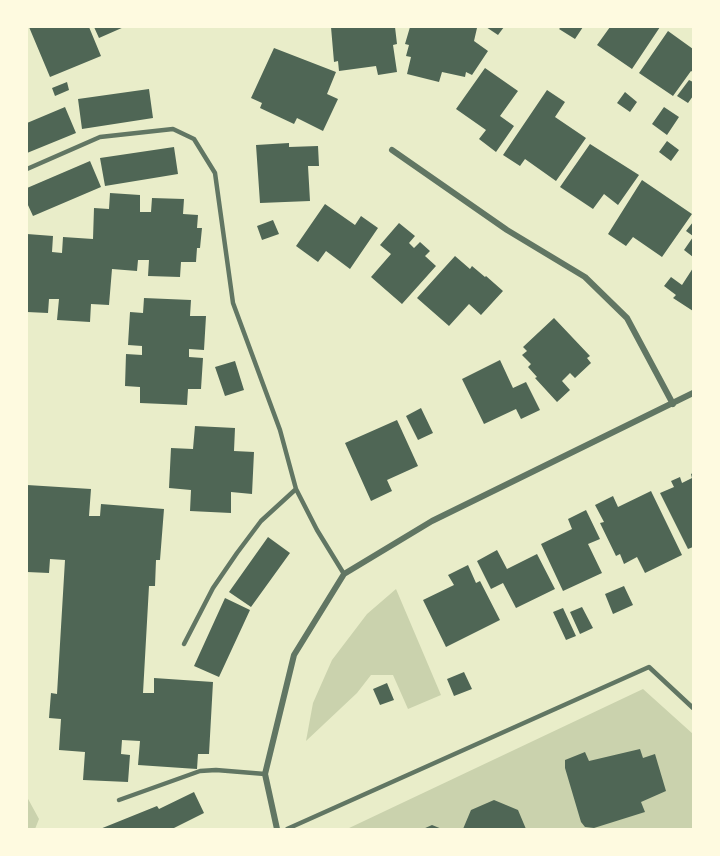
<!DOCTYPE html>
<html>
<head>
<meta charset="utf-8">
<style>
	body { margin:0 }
	#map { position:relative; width:720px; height:856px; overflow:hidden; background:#e9edc9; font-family:Karla,sans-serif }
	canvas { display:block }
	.frame { position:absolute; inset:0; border:28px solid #fefae0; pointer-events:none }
</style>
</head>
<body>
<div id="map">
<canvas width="720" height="856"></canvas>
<div class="frame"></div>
</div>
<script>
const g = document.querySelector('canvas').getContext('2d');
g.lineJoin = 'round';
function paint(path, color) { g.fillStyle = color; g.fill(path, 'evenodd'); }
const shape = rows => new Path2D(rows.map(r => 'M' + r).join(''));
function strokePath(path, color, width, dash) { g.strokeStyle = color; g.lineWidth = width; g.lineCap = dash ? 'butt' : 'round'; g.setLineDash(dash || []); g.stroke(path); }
paint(shape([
	[396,589,441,695,408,709,393,675,371,675,357,693,306,741,313,703,332,660,367,614],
	[643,689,693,734,693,829,347,829],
	[27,797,39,819,35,829,27,829]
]), '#cad2ad');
paint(shape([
	[29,27,89,27,101,56,50,77],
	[94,27,124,27,99,38],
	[331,27,395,27,397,44,393,45,397,72,378,75,376,66,339,71,338,61,334,62],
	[410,27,477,28,474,41,488,51,472,75,466,72,465,77,442,72,439,82,407,74,411,57,406,56,409,45,405,44],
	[486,27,504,27,498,35],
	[561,27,583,27,575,39,559,29],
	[610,27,660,27,632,69,597,45],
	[668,31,693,49,693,72,691,71,673,96,639,73],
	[274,48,336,72,327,94,338,99,323,131,297,118,294,124,260,108,262,103,251,98],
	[485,68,518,91,500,116,514,126,496,152,479,139,486,130,456,109],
	[689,80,693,82,693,96,688,103,677,96],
	[67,82,69,90,55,96,52,88],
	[149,89,153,118,82,129,78,99],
	[547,90,565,102,555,117,586,138,556,181,525,159,520,166,503,155],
	[625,92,637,102,630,112,617,103],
	[65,107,76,133,27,153,27,123],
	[664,107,679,117,667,135,652,124],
	[667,141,679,150,671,161,659,152],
	[289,143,289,147,318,146,319,166,308,166,310,201,260,203,256,145],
	[590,144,639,175,618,205,604,194,593,209,560,187],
	[174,147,178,174,105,186,100,158],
	[90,161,101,187,33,216,27,203,27,188],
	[642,180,692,214,662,257,633,237,626,246,608,234],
	[110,193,140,195,140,212,151,212,152,198,184,199,183,214,198,215,197,228,202,228,200,248,197,248,196,262,181,262,180,277,148,276,149,260,138,260,137,271,112,269,109,305,91,304,90,322,57,320,59,299,49,299,48,313,27,312,27,234,53,236,52,252,62,253,63,237,93,239,94,208,109,209],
	[325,204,355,225,361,216,378,228,350,269,326,251,318,262,296,246],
	[273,220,279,234,262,240,257,226],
	[693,222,693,236,686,231],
	[399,223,415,236,409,243,414,248,420,242,430,251,425,256,436,266,402,304,371,277,391,254,380,245],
	[693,237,693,257,684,250],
	[455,256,470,269,472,266,485,277,486,276,503,291,481,315,469,304,449,326,417,298],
	[693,268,693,311,673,298,676,295,664,286,671,277,682,285],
	[144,298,191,300,190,316,206,316,204,350,189,349,189,357,203,358,201,389,188,389,187,405,140,403,140,387,125,386,126,354,142,355,142,346,128,345,130,312,143,313],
	[554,318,590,356,587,358,591,363,575,378,570,373,562,381,570,390,557,402,535,378,537,377,528,367,531,364,522,355,527,351,523,347],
	[500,360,513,388,526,382,540,410,521,419,516,409,484,424,462,379],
	[235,361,244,390,225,396,215,367],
	[421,408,433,433,418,440,406,416],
	[397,420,418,466,387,480,392,491,371,501,345,443],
	[195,426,235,428,234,451,254,452,252,494,231,492,231,513,190,511,191,490,169,488,171,448,193,449],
	[693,473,693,547,688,549,660,493,674,487,671,481,680,477,682,483,692,478,691,474],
	[27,485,91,489,89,516,100,516,101,504,164,509,160,560,156,560,155,586,149,586,143,693,154,693,154,678,213,682,209,754,198,754,197,769,138,765,140,741,122,740,121,754,130,755,128,782,83,780,85,752,59,750,61,719,49,718,51,693,57,694,65,560,50,559,49,573,27,572],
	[651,491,682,555,645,573,637,557,624,564,620,554,616,556,600,523,604,522,595,505,613,496,618,507],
	[586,510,600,539,588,544,602,573,563,591,541,544,572,529,568,519],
	[268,537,290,553,251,607,229,592],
	[497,550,507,569,537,554,555,589,516,608,503,583,491,589,477,561],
	[468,565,476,583,480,581,500,620,446,647,423,600,454,585,448,575],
	[624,586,633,605,613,614,605,594],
	[225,598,250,610,219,677,194,666],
	[582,607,593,628,580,634,570,612],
	[563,608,576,636,566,640,553,612],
	[464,672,472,689,454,696,447,679],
	[387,683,394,700,380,705,373,689],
	[640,749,643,758,655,754,666,791,641,802,645,812,594,828,585,827,581,822,565,768,565,760,585,752,589,761],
	[194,792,204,813,172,829,100,829,157,806,159,809],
	[494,800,518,810,526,829,463,829,471,810],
	[432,825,442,829,423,829]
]), '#4f6655');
strokePath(shape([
	[27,169,100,137,173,129,194,139,215,173,233,303,280,430,296,489,317,530,344,574],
	[184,644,213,588,237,553,261,521,296,489],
	[119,800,200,771,216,770,265,774],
	[287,829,649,667,693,708]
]), '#617663', 4.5);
strokePath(shape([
	[392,150,507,230,585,277,627,318,673,404],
	[277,829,265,774,294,655,344,574,432,521,693,393]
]), '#617663', 6);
</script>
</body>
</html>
